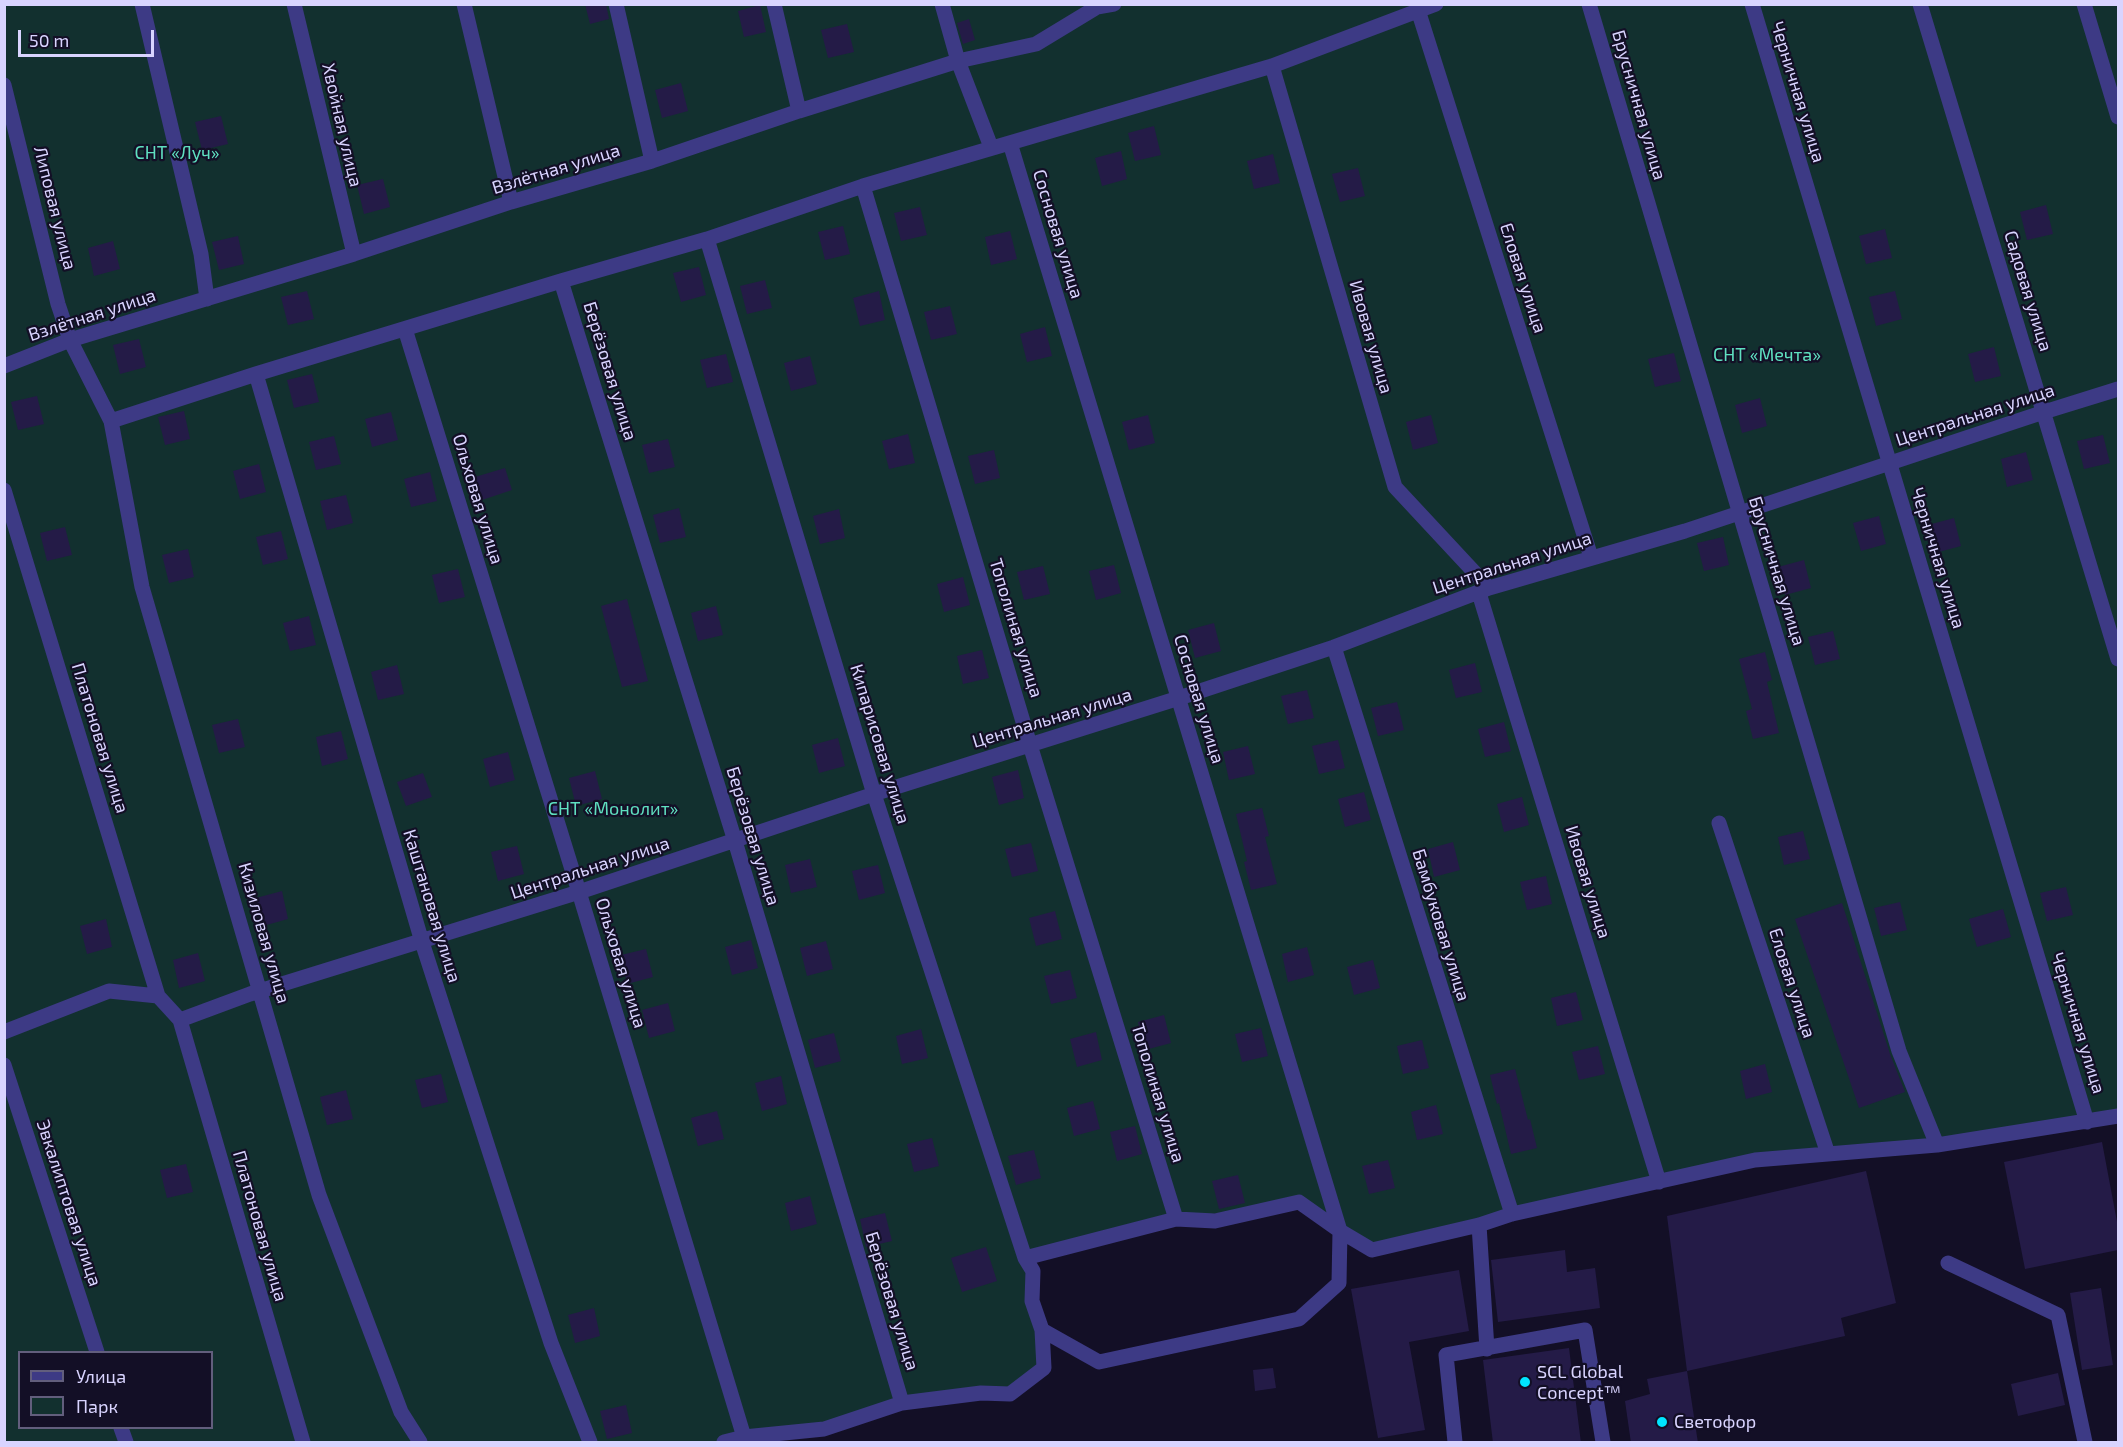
<!DOCTYPE html>
<html>
<head>
<meta charset="utf-8">
<style>
	body { margin:0 }
	#map { position:relative; width:2123px; height:1447px; overflow:hidden; background:#130f26; font-family:"Exo 2",sans-serif }
	canvas { display:block }
	.frame { position:absolute; inset:0; border:6px solid #d9d4ff; pointer-events:none }
	.legend { position:absolute; left:18px; top:1351px; width:195px; height:78px; box-sizing:border-box; background:#130f26; border:2px solid #625e7d; margin:0; padding:8px 10px; list-style:none; font-size:18px; color:#d9d4ff }
	.legend li { display:flex; align-items:center; gap:12px; height:30px }
	.legend b { width:30px; border:2px solid #625e7d }
	.scale { position:absolute; left:18px; top:30px; width:136px; height:27px; box-sizing:border-box; border:3px solid #d9d4ff; border-top:0; padding-left:8px; font-size:18px; line-height:21px; white-space:nowrap; color:#d9d4ff; -webkit-text-stroke:4px #130f26; paint-order:stroke }
</style>
</head>
<body>
<div id="map">
<canvas width="2123" height="1447"></canvas>
<div class="frame"></div>
<ul class="legend">
<li><b style="height:8px;background:#3d3a85"></b>Улица</li>
<li><b style="height:16px;background:#12302f"></b>Парк</li>
</ul>
<div class="scale">50 m</div>
</div>
<script>
const g = document.querySelector('canvas').getContext('2d');
g.lineJoin = 'round';
function paint(path, color) { g.fillStyle = color; g.fill(path, 'evenodd'); }
const shape = rows => new Path2D(rows.map(r => 'M' + r).join(''));
function strokePath(path, color, width, dash) { g.strokeStyle = color; g.lineWidth = width; g.lineCap = dash ? 'butt' : 'round'; g.setLineDash(dash || []); g.stroke(path); }
function label(font, color, halo, rows, align = 'center') {
  g.font = font + ' "Exo 2",sans-serif'; g.lineWidth = 4.5; g.setLineDash([]); g.textBaseline = 'middle'; g.strokeStyle = halo; g.fillStyle = color; for (const [text, x, y, turn = 0] of rows) {
    g.save(); g.translate(x, y); g.rotate((+turn || 0) * Math.PI / 180); g.textAlign = isNaN(turn) ? turn : align; if (halo) g.strokeText(text, 0, 0); g.fillText(text, 0, 0); g.restore();
  }
}
paint(shape([
	[5,5,2118,5,2118,1116,1755,1160,1372,1250,1299,1202,1176,1219,1026,1258,1044,1368,1010,1394,863,1415,724,1442,5,1442],
	[20,1352,212,1352,212,1428,20,1428]
]), '#12302f');
paint(shape([
	[585,4,606,4,609,19,590,24],
	[760,5,766,32,744,37,738,11],
	[969,19,975,40,963,44,957,23],
	[847,24,854,52,828,58,821,30],
	[681,83,688,111,662,118,655,90],
	[221,116,228,144,202,150,195,122],
	[1154,126,1161,155,1135,161,1128,133],
	[1121,151,1127,179,1102,186,1095,158],
	[1273,154,1280,183,1254,189,1247,161],
	[1358,168,1365,196,1340,202,1332,174],
	[383,179,390,207,364,214,357,185],
	[2046,205,2053,234,2027,240,2020,212],
	[920,207,927,235,901,241,894,213],
	[843,226,850,254,825,260,818,232],
	[1885,229,1892,258,1866,264,1859,236],
	[1010,231,1017,259,991,265,985,237],
	[238,236,244,264,219,270,212,242],
	[113,241,120,269,94,276,88,248],
	[699,267,706,295,681,302,673,273],
	[765,280,772,308,747,314,740,286],
	[307,291,314,319,288,325,281,297],
	[879,291,885,320,860,326,853,298],
	[1895,291,1902,319,1876,326,1869,297],
	[950,306,957,334,931,340,924,312],
	[1045,327,1052,356,1027,362,1020,334],
	[139,339,146,367,120,374,113,345],
	[1994,347,2001,376,1975,382,1968,354],
	[1674,353,1681,381,1655,387,1648,359],
	[726,354,733,382,707,388,700,360],
	[810,356,817,384,791,391,784,363],
	[312,374,319,402,294,408,287,380],
	[37,396,44,424,18,430,11,402],
	[1760,398,1767,426,1742,433,1735,405],
	[184,411,190,439,165,445,158,417],
	[391,412,398,440,372,447,365,419],
	[1148,415,1155,443,1129,450,1122,422],
	[1431,415,1438,443,1413,450,1406,422],
	[908,434,915,463,889,469,882,441],
	[2103,435,2110,463,2084,469,2077,441],
	[334,436,341,464,316,470,309,442],
	[668,439,675,467,649,473,642,445],
	[994,450,1000,478,975,484,968,456],
	[2026,452,2033,480,2007,487,2001,459],
	[259,464,266,492,240,499,233,471],
	[505,468,512,490,482,500,475,477],
	[430,472,437,501,411,507,404,479],
	[346,495,353,523,327,530,320,501],
	[679,508,686,537,660,543,653,515],
	[839,509,845,538,820,544,813,516],
	[1879,516,1886,544,1861,551,1853,523],
	[1954,518,1961,546,1935,553,1928,525],
	[65,527,72,555,47,561,40,533],
	[281,531,288,559,263,565,256,537],
	[1723,537,1729,565,1704,571,1697,543],
	[188,549,194,577,169,583,162,555],
	[1804,560,1811,588,1785,595,1778,567],
	[1114,565,1121,593,1096,600,1089,571],
	[1043,566,1050,594,1024,600,1017,572],
	[458,569,465,597,439,603,432,575],
	[963,577,970,605,944,612,937,584],
	[627,599,648,681,622,687,601,606],
	[716,606,723,635,698,641,691,613],
	[309,616,316,645,290,651,283,623],
	[1214,623,1221,651,1195,658,1188,630],
	[1833,631,1840,659,1815,665,1808,637],
	[982,650,989,678,963,684,957,656],
	[1765,652,1772,680,1767,682,1779,733,1753,739,1746,711,1752,709,1739,659],
	[1475,663,1482,692,1456,698,1449,670],
	[397,665,404,694,378,700,371,672],
	[1307,690,1314,718,1288,724,1281,696],
	[1397,702,1404,730,1378,736,1371,708],
	[238,719,245,747,219,753,212,725],
	[1504,722,1511,751,1485,757,1478,729],
	[341,731,348,759,322,766,316,737],
	[838,738,845,766,819,773,812,745],
	[1338,740,1345,768,1319,774,1312,746],
	[1248,746,1255,774,1229,780,1223,752],
	[508,752,515,780,490,787,483,759],
	[1018,770,1024,798,999,805,992,777],
	[595,771,602,799,576,806,569,778],
	[423,773,432,797,406,806,397,782],
	[1364,792,1371,820,1345,827,1338,799],
	[1522,797,1529,825,1504,832,1497,804],
	[1262,808,1269,836,1265,837,1277,884,1251,890,1244,862,1247,861,1236,814],
	[1803,831,1810,859,1784,865,1778,837],
	[1453,842,1460,870,1434,877,1428,849],
	[1031,843,1038,871,1012,877,1005,849],
	[517,846,524,874,498,881,491,852],
	[810,859,817,887,791,893,785,865],
	[878,865,885,893,859,900,852,871],
	[1546,876,1552,904,1527,910,1520,882],
	[2066,887,2073,915,2047,921,2040,893],
	[282,891,288,919,263,926,256,898],
	[1900,902,1907,930,1881,936,1874,908],
	[1842,903,1890,1054,1905,1092,1859,1108,1795,919],
	[2003,909,2011,937,1977,947,1969,919],
	[1055,911,1062,939,1036,946,1029,918],
	[106,919,112,947,87,954,80,926],
	[751,940,758,968,732,975,725,947],
	[826,941,833,969,807,976,800,948],
	[1307,947,1314,975,1288,982,1282,954],
	[646,949,653,977,627,984,621,955],
	[198,953,205,981,179,988,173,960],
	[1373,960,1380,988,1354,995,1347,967],
	[1070,970,1077,998,1051,1004,1044,976],
	[1576,992,1583,1020,1557,1026,1551,998],
	[668,1003,675,1031,649,1038,642,1010],
	[1164,1015,1171,1043,1145,1050,1138,1022],
	[1261,1028,1268,1056,1242,1062,1235,1034],
	[921,1029,928,1058,902,1064,896,1036],
	[1096,1032,1102,1060,1077,1067,1070,1039],
	[834,1033,841,1061,815,1068,808,1040],
	[1422,1040,1429,1068,1403,1074,1397,1046],
	[1598,1046,1605,1074,1579,1080,1572,1052],
	[1765,1064,1772,1092,1746,1099,1740,1071],
	[1515,1069,1528,1120,1530,1119,1537,1148,1511,1154,1499,1103,1497,1104,1490,1075],
	[441,1074,448,1102,422,1108,415,1080],
	[781,1076,787,1104,762,1111,755,1083],
	[346,1090,353,1119,327,1125,320,1097],
	[1093,1101,1100,1129,1074,1136,1067,1108],
	[1436,1105,1443,1134,1417,1140,1411,1112],
	[717,1111,724,1139,698,1146,691,1118],
	[1135,1126,1142,1154,1117,1161,1110,1132],
	[932,1138,939,1166,914,1172,907,1144],
	[2102,1142,2118,1227,2118,1250,2025,1269,2004,1162],
	[1034,1150,1041,1178,1016,1185,1008,1156],
	[1388,1160,1395,1188,1369,1194,1362,1166],
	[186,1164,193,1192,167,1198,160,1170],
	[1866,1171,1896,1303,1841,1318,1845,1336,1687,1371,1667,1216],
	[1238,1175,1245,1203,1219,1209,1212,1181],
	[810,1196,817,1224,791,1231,785,1203],
	[885,1213,892,1241,866,1247,860,1219],
	[986,1247,997,1281,962,1292,951,1258],
	[1565,1250,1567,1272,1595,1268,1600,1308,1498,1322,1491,1260],
	[1459,1270,1469,1331,1409,1342,1425,1430,1378,1438,1351,1289],
	[2101,1288,2113,1365,2082,1370,2070,1293],
	[594,1308,600,1336,575,1343,568,1315],
	[1569,1348,1581,1443,1493,1443,1483,1360],
	[1273,1368,1276,1388,1255,1391,1253,1370],
	[1687,1371,1698,1443,1631,1443,1625,1401,1650,1394,1647,1379],
	[2058,1373,2065,1405,2018,1416,2011,1384],
	[626,1405,632,1433,607,1439,600,1411]
]), '#241b47');
strokePath(shape([
	[142,4,201,254,207,299],
	[294,4,354,254],
	[464,4,511,202],
	[616,4,652,161],
	[774,4,799,111],
	[942,4,958,61,991,147],
	[1589,4,1899,1051,1937,1145],
	[1752,4,2087,1122],
	[1920,4,2118,659],
	[2084,4,2118,117],
	[1418,10,1591,557],
	[1272,66,1395,487,1489,588],
	[4,85,58,304,70,340,111,421,142,587,319,1195,401,1412,420,1442],
	[1010,143,1340,1231,1372,1250,1479,1225,1512,1214,1755,1160,1937,1145,2118,1116],
	[863,186,1030,745,1176,1219],
	[707,239,874,794,1025,1258],
	[561,281,735,841,902,1403],
	[405,329,579,892,744,1437],
	[4,366,70,340,354,254,511,202,652,161,799,111,958,61,1036,44,1097,7,1114,4],
	[256,374,422,942,551,1343,590,1442],
	[111,421,256,374,561,281,707,239,863,186,1272,66,1436,4],
	[4,490,158,996],
	[1479,593,1659,1182],
	[1334,647,1512,1214],
	[1719,823,1828,1154],
	[180,1020,303,1442],
	[4,1032,109,991,158,996,180,1020,250,994,579,892,874,794,1179,698,1334,647,1489,588,1685,531,2044,412,2118,389],
	[4,1065,97,1352],
	[1479,1225,1487,1349],
	[1948,1263,2058,1315,2085,1442],
	[121,1428,126,1442],
	[724,1442,744,1437,824,1429,902,1403,981,1393,1010,1394,1044,1368,1042,1330,1032,1301,1033,1271,1025,1258,1176,1219,1215,1221,1299,1202,1340,1231,1339,1283,1299,1319,1099,1362,1042,1330],
	[1455,1442,1446,1355,1585,1330,1603,1442]
]), '#3d3a85', 15);
for (const [x, y, r, color] of [
	[1525,1382,6,"#00e5ff"],
	[1662,1422,6,"#00e5ff"]
]) { const dot = new Path2D(); dot.arc(x, y, r, 0, 2 * Math.PI); g.fillStyle = color; g.fill(dot); strokePath(dot, '#130f26', 2); }
label('18px', '#d9d4ff', '#130f26', [
	["Черничная улица",1798,92,73],
	["Брусничная улица",1639,105,74],
	["Хвойная улица",342,125,77],
	["Взлётная улица",556,169,-17],
	["Липовая улица",55,208,76],
	["Сосновая улица",1058,234,73],
	["Еловая улица",1523,278,72],
	["Садовая улица",2028,291,73],
	["Взлётная улица",92,315,-18],
	["Ивовая улица",1371,337,74],
	["Берёзовая улица",610,371,73],
	["Центральная улица",1975,415,-18],
	["Ольховая улица",478,499,73],
	["Черничная улица",1938,558,73],
	["Центральная улица",1512,563,-18],
	["Брусничная улица",1777,571,73],
	["Тополиная улица",1016,628,73],
	["Сосновая улица",1199,699,73],
	["Центральная улица",1052,718,-17],
	["Платоновая улица",100,738,73],
	["Кипарисовая улица",880,744,73],
	["Берёзовая улица",753,836,73],
	["Центральная улица",590,868,-18],
	["Ивовая улица",1588,882,73],
	["Каштановая улица",432,906,73],
	["Бамбуковая улица",1441,925,73],
	["Кизиловая улица",264,933,74],
	["Ольховая улица",621,963,73],
	["Еловая улица",1792,983,72],
	["Черничная улица",2078,1023,73],
	["Тополиная улица",1158,1093,73],
	["Эвкалиптовая улица",69,1203,72],
	["Платоновая улица",260,1226,74],
	["Берёзовая улица",892,1301,73]
]);
label('18px', '#5fe0c0', '#130f26', [
	["СНТ «Луч»",177,153],
	["СНТ «Мечта»",1767,355],
	["СНТ «Монолит»",613,809]
]);
label('18px', '#d9d4ff', '#130f26', [
	["SCL Global",1537,1372],
	["Concept™",1537,1393],
	["Светофор",1674,1422]
], 'left');
</script>
</body>
</html>
